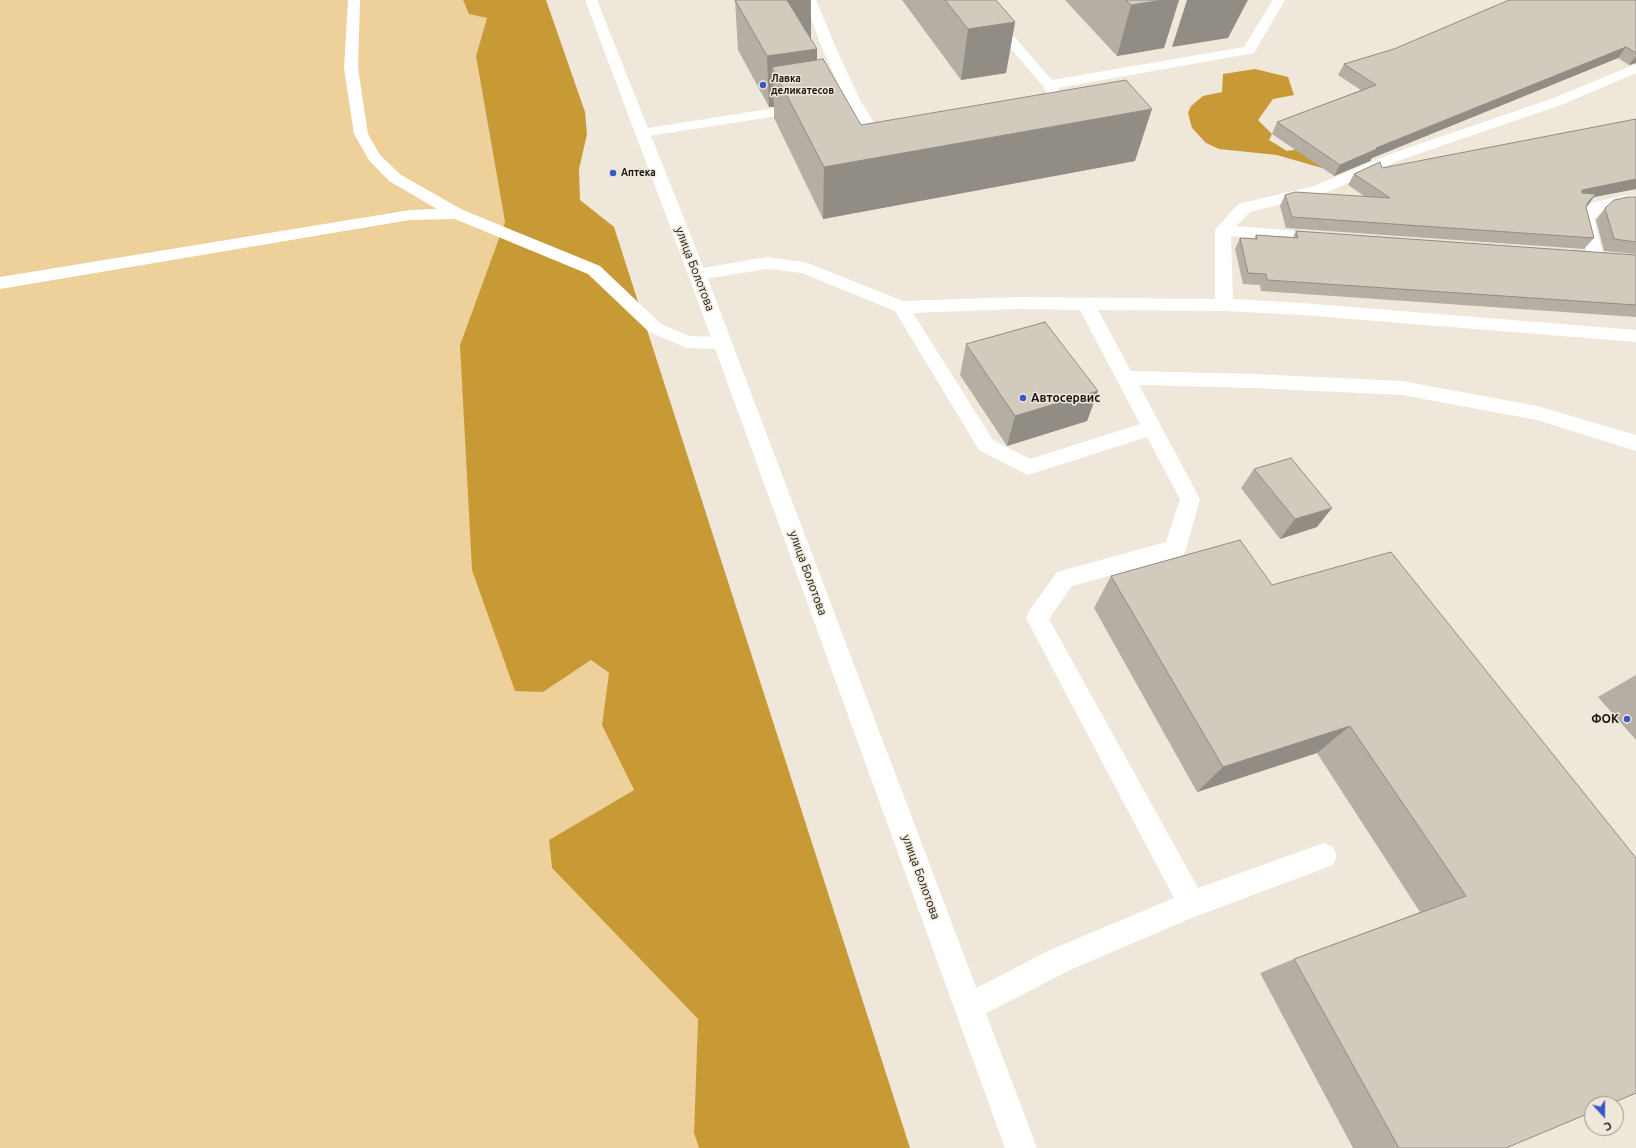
<!DOCTYPE html>
<html>
<head>
<meta charset="utf-8">
<style>
	body { margin:0 }
	#map { position:relative; width:1636px; height:1148px; overflow:hidden; background:#efe7da; font-family:Ubuntu,sans-serif }
	canvas { display:block }
	.north { position:absolute; left:1584px; top:1096px; width:40px; height:40px; box-sizing:border-box; background:#efe7da; border:1px solid #99938a; border-radius:50%; rotate:159deg; font-size:11px; font-weight:700; line-height:16px; text-align:center; color:#181611 }
	.north::after { content:''; display:block; margin:auto; width:14px; height:18px; background:#3857c9; clip-path:polygon(50% 0,100% 100%,50% 72%,0 100%) }
</style>
</head>
<body>
<div id="map">
<canvas width="1636" height="1148"></canvas>
<div class="north">С</div>
</div>
<script>
const g = document.querySelector('canvas').getContext('2d');
g.lineJoin = 'round';
function paint(path, color) { g.fillStyle = color; g.fill(path, 'evenodd'); }
const shape = rows => new Path2D(rows.map(r => 'M' + r).join(''));
function strokePath(path, color, width, dash) { g.strokeStyle = color; g.lineWidth = width; g.lineCap = dash ? 'butt' : 'round'; g.setLineDash(dash || []); g.stroke(path); }
function label(font, color, halo, rows, align = 'center') {
  g.font = font + ' Ubuntu,sans-serif'; g.lineWidth = 3; g.setLineDash([]); g.textBaseline = 'middle'; g.strokeStyle = halo; g.fillStyle = color; for (const [text, x, y, turn = 0] of rows) {
    g.save(); g.translate(x, y); g.rotate((+turn || 0) * Math.PI / 180); g.textAlign = isNaN(turn) ? turn : align; if (halo) g.strokeText(text, 0, 0); g.fillText(text, 0, 0); g.restore();
  }
}
paint(shape([
	[0,0,463,0,469,14,487,18,476,56,505,222,460,345,543,692,591,660,609,674,602,725,634,790,549,840,552,868,698,1019,694,1133,699,1148,0,1148]
]), '#edd09a');
paint(shape([
	[463,0,546,0,585,112,587,134,579,169,580,200,614,227,910,1148,699,1148,694,1133,698,1019,552,868,549,840,634,790,602,725,609,673,591,660,543,692,515,691,472,570,460,345,505,222,476,56,487,18,469,14],
	[1255,69,1288,77,1294,95,1273,99,1258,120,1272,134,1269,140,1287,151,1299,149,1363,154,1322,168,1277,155,1219,149,1206,143,1192,128,1188,113,1191,106,1203,96,1222,92,1223,74]
]), '#c89a36');
paint(shape([
	[804,0,816,0,836,48,860,100,891,150,888,153,883,155,878,153,849,105,642,137,637,136,635,133,637,130,642,129,844,97,822,48,804,0],
	[969,0,982,0,1052,80,1244,47,1273,0,1285,0,1254,53,1058,88,1072,116,1070,119,1061,121,1056,120,1054,117,1057,114,1043,86,969,0],
	[1636,64,1636,73,1561,105,1400,160,1325,193,1250,212,1236,226,1324,233,1330,234,1332,238,1330,242,1324,243,1231,236,1233,299,1302,303,1636,330,1636,342,1302,315,1224,311,1098,310,1131,371,1255,374,1402,381,1537,406,1636,435,1636,451,1537,420,1402,395,1255,388,1139,385,1200,499,1186,549,1183,555,1175,558,1072,586,1049,619,1198,888,1324,843,1333,847,1337,856,1333,865,1194,917,1070,970,979,1017,969,1021,959,1017,955,1007,959,997,1050,950,1174,898,1026,618,1029,611,1057,572,1166,542,1180,499,1147,437,1028,475,979,450,895,311,802,273,767,269,697,280,691,278,688,274,691,270,767,257,805,262,903,301,1019,297,1215,299,1215,230,1238,204,1314,186,1390,154,1551,99,1636,64],
	[1019,309,1080,310,1140,424,1030,459,993,440,913,313,1019,309],
	[1624,195,1636,196,1636,206,1624,205,1604,210,1594,219,1604,257,1602,261,1596,262,1590,261,1588,257,1578,218,1592,203,1624,195]
]), '#fff');
paint(shape([
	[348,0,360,0,358,68,368,134,380,155,401,175,463,210,600,266,661,324,689,336,723,337,729,338,732,343,729,348,723,349,687,348,649,332,588,274,455,219,410,220,0,289,0,277,410,210,437,209,389,181,369,160,354,134,344,68,348,0]
]), '#fff');
paint(shape([
	[585,0,597,0,706,274,1037,1148,1005,1148,688,274,585,0]
]), '#fff');
paint(shape([
	[735,0,811,0,811,38,810,38,817,60,861,125,1135,161,823,219,774,118,774,107,769,107,738,50],
	[902,0,996,0,1015,22,1006,73,961,80],
	[1065,0,1179,0,1164,48,1117,56],
	[1636,0,1636,63,1629,65,1618,58,1372,158,1370,161,1334,176,1272,134,1277,122,1361,90,1338,75,1344,64],
	[1636,119,1636,189,1594,197,1586,207,1594,238,1584,249,1286,228,1280,206,1285,195,1364,196,1348,185,1354,174],
	[1636,197,1636,254,1604,251,1596,220,1605,208],
	[1296,231,1636,255,1636,317,1261,291,1260,285,1243,284,1235,249,1240,238,1254,239,1256,235,1293,237],
	[966,344,1098,391,1087,421,1007,446,960,375],
	[1254,469,1317,527,1280,539,1241,488],
	[1111,576,1272,585,1636,858,1506,1148,1353,1148,1260,973,1294,959,1420,912,1317,753,1197,792,1094,608],
	[1636,675,1636,740,1598,697]
]), '#b4aea3');
paint(shape([
	[783,0,811,0,811,38,784,42],
	[1163,0,1179,0,1164,48,1117,56,1131,5],
	[1187,0,1248,0,1228,38,1172,47],
	[1015,22,1006,73,961,80,968,29],
	[1626,47,1618,58,1372,158,1370,161,1334,176,1340,165,1376,148],
	[817,49,817,100,772,67,774,107,769,107,767,56],
	[1636,56,1636,63,1629,65],
	[1152,109,1135,161,823,219,824,167],
	[1636,179,1636,189,1594,197,1587,206,1579,213,1573,202,1582,190],
	[1098,391,1087,421,1007,446,1015,416],
	[1332,508,1317,527,1280,539,1295,519],
	[1350,726,1317,753,1197,792,1223,767]
]), '#928d84');
const building = shape([
	[735,0,787,0,817,49,767,56,735,0],
	[945,0,996,0,1015,22,968,29,945,0],
	[1126,0,1163,0,1131,5,1126,0],
	[1509,0,1636,0,1636,53,1626,47,1376,148,1377,149,1340,165,1277,122,1376,85,1344,64,1394,49,1509,0],
	[823,59,861,125,1126,80,1152,109,824,167,772,67,823,59],
	[1636,119,1636,179,1582,190,1582,193,1596,194,1588,202,1586,207,1594,238,1292,217,1285,195,1295,192,1390,198,1354,174,1380,162,1382,168,1636,119],
	[1628,197,1636,197,1636,242,1614,239,1605,208,1614,200,1628,197],
	[1296,231,1636,255,1636,305,1267,280,1266,274,1248,273,1240,238,1257,239,1256,235,1298,238,1296,231],
	[1045,322,1098,391,1015,416,966,344,1045,322],
	[1291,458,1332,508,1295,519,1254,469,1291,458],
	[1240,540,1272,585,1391,552,1636,858,1636,1093,1610,1104,1592,1104,1592,1112,1506,1148,1399,1148,1294,959,1466,896,1350,726,1223,767,1111,576,1240,540]
]);
paint(building, '#d1cabd');
strokePath(building, '#928d84', 1);
for (const [x, y, r, color] of [
	[763,85,4,"#3857c9"],
	[613,173,4,"#3857c9"],
	[1023,398,4,"#3857c9"],
	[1627,719,4,"#3857c9"]
]) { const dot = new Path2D(); dot.arc(x, y, r, 0, 2 * Math.PI); g.fillStyle = color; g.fill(dot); strokePath(dot, '#efe7da', 1.5); }
label('bold 10px', '#181611', '#efe7da', [
	["Лавка",771,79],
	["деликатесов",771,91],
	["Аптека",621,173]
], 'left');
label('12px', '#181611', '#efe7da', [
	["улица Болотова",695,269,69],
	["улица Болотова",808,573,70],
	["улица Болотова",921,877,70]
]);
label('bold 12px', '#181611', '#efe7da', [
	["Автосервис",1031,398],
	["ФОК",1619,719,"right"]
], 'left');
</script>
</body>
</html>
